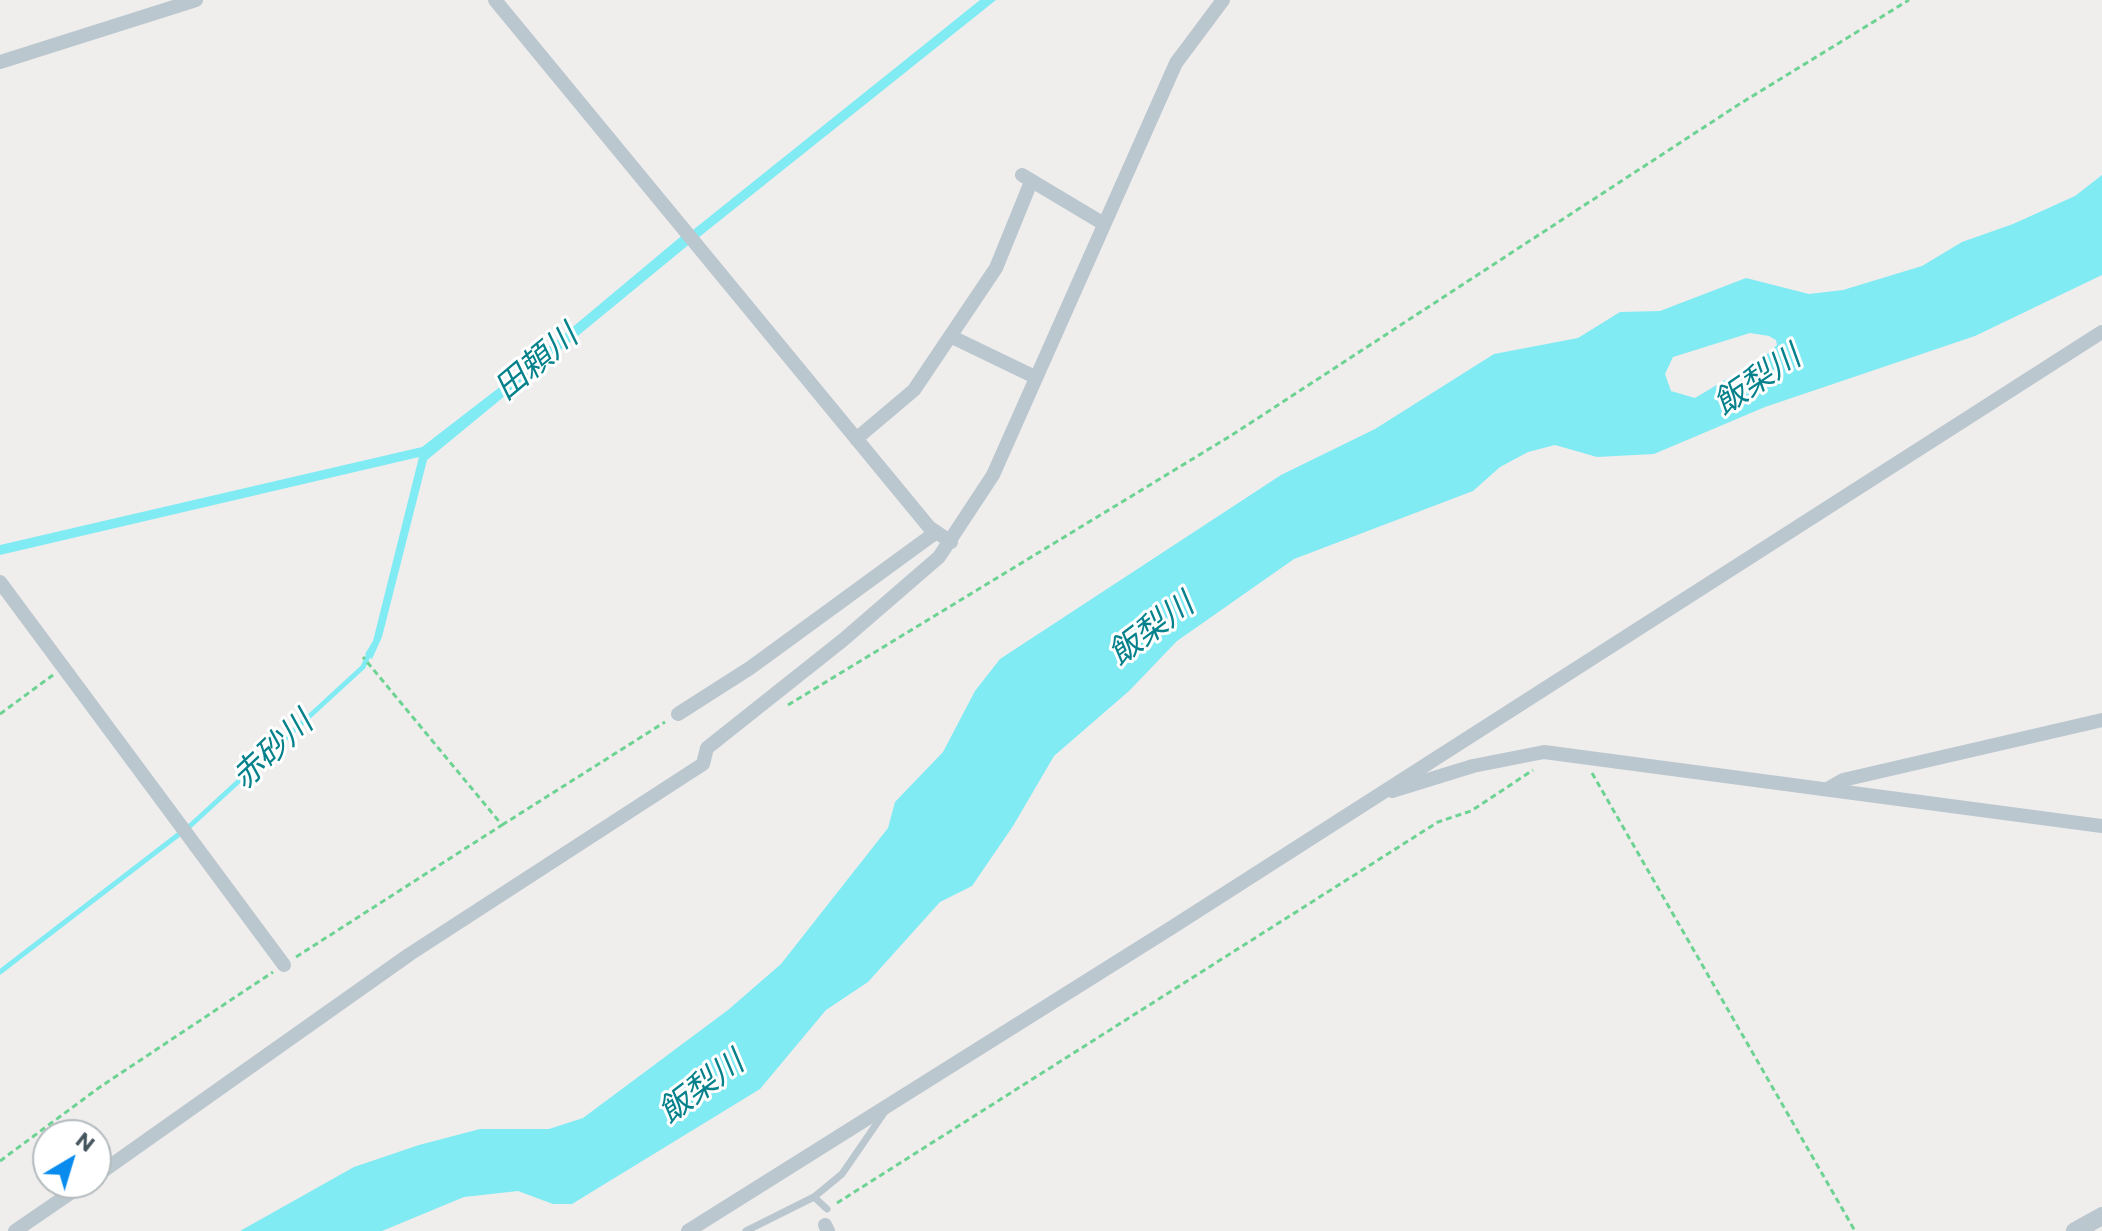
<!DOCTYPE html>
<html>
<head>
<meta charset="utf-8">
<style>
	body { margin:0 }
	#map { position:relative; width:2102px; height:1231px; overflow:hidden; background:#f0eded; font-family:Commissioner,sans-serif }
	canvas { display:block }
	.north { position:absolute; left:32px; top:1119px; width:80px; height:80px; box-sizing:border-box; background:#fff; border:2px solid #b4bbbe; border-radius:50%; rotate:38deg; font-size:22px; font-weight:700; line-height:32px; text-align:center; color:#44545c }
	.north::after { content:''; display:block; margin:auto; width:28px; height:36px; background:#098cee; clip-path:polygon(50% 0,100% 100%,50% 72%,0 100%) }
</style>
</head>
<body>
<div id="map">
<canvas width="2102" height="1231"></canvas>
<div class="north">N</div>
</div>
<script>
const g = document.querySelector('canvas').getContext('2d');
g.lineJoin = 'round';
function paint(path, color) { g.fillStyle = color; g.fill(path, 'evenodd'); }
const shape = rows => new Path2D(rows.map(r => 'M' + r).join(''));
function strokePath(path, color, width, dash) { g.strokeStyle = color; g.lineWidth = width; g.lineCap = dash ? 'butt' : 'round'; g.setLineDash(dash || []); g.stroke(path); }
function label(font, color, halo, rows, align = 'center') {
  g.font = font + ' Commissioner,"Noto Sans JP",sans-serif'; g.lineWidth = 6; g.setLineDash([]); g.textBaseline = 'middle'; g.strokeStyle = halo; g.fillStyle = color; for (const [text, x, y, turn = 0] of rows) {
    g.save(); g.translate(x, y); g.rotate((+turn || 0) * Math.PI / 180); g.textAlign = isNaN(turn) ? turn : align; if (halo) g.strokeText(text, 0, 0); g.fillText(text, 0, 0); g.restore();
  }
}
paint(shape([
	[980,0,996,0,698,238,693,230],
	[2102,175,2102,275,1975,336,1765,407,1654,454,1597,457,1555,445,1528,452,1500,467,1473,491,1294,559,1177,641,1129,691,1054,756,1013,826,972,886,940,902,868,982,826,1010,760,1089,572,1204,553,1204,518,1191,464,1197,382,1231,240,1231,354,1167,419,1145,480,1129,549,1129,583,1118,728,1010,781,964,888,828,895,802,943,752,975,691,1000,659,1281,475,1375,429,1494,354,1578,338,1620,312,1660,311,1746,278,1809,294,1843,290,1922,266,1962,242,2013,224,2075,196],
	[1750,333,1769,336,1776,340,1777,345,1765,356,1695,398,1671,391,1665,374,1673,357],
	[685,233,692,242,427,460,382,637,372,659,365,654,373,641,419,457,0,555,0,545,422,447,514,376]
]), '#80ebf3');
strokePath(shape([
	[0,972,191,825,363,667,370,652]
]), '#80ebf3', 5);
strokePath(shape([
	[788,705,1232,435,1738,105,1909,0],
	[0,714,53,675],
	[1592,773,1855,1231],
	[502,825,665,722],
	[296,957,502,825,363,657],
	[0,1161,100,1087,273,972],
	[837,1203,1438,822,1471,811,1533,770]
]), '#6cd392', 3, [6, 4]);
strokePath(shape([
	[814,1197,827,1209],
	[746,1231,814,1197,842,1174,886,1110]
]), '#bac7ce', 7);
strokePath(shape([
	[495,0,929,527,951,542],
	[0,62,196,0],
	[1022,175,1104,224],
	[950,336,1035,377],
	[856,439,914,390,996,268,1031,182],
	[0,582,284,965],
	[678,714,750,668,935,533],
	[1829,788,1843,780,2102,720],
	[1392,791,1473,766,1544,752,2102,826],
	[96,1176,410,954,703,764,707,748,843,640,939,557,993,475,1176,63,1223,0],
	[825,1225,828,1231],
	[15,1231,85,1183],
	[688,1231,1171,928,2102,332]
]), '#bac7ce', 14);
strokePath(shape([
	[2075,1231,2102,1216]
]), '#bac7ce', 18);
label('italic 32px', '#04818a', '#fff', [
	["田頼川",536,362,-40],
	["飯梨川",1757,380,-34],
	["飯梨川",1151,629,-37],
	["赤砂川",272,750,-43],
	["飯梨川",701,1087,-37]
]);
</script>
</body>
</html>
